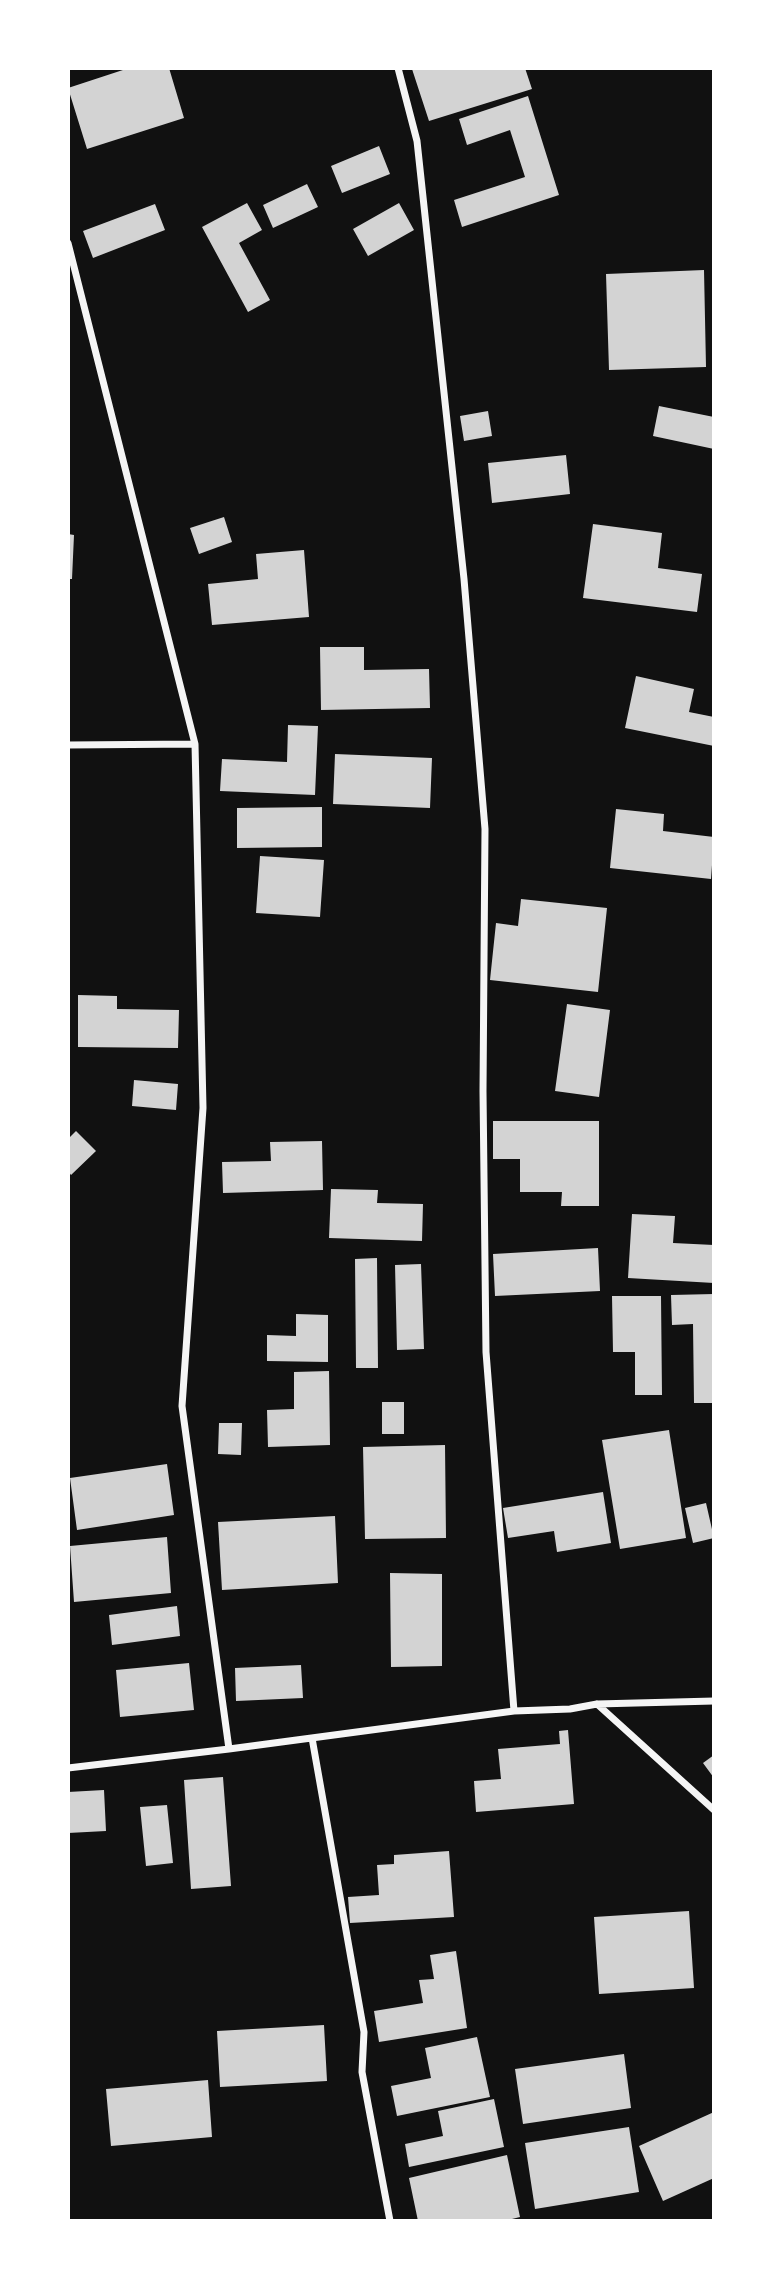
<!DOCTYPE html>
<html>
<head>
<meta charset="utf-8">
<style>
	body { margin:0 }
	#map { position:relative; width:782px; height:2289px; overflow:hidden; background:#111; font-family:Literata,serif }
	canvas { display:block }
	.frame { position:absolute; inset:0; border:70px solid #fff; pointer-events:none }
</style>
</head>
<body>
<div id="map">
<canvas width="782" height="2289"></canvas>
<div class="frame"></div>
</div>
<script>
const g = document.querySelector('canvas').getContext('2d');
g.lineJoin = 'round';
function paint(path, color) { g.fillStyle = color; g.fill(path, 'evenodd'); }
const shape = rows => new Path2D(rows.map(r => 'M' + r).join(''));
function strokePath(path, color, width, dash) { g.strokeStyle = color; g.lineWidth = width; g.lineCap = dash ? 'butt' : 'round'; g.setLineDash(dash || []); g.stroke(path); }
paint(shape([
	[129,68,169,68,184,118,87,149,68,88],
	[416,68,525,68,532,89,429,121,412,69],
	[528,96,559,195,462,227,454,200,525,177,510,130,467,145,459,119],
	[379,146,390,174,342,193,331,166],
	[307,184,318,207,273,228,263,205],
	[247,203,262,230,239,243,270,300,248,312,202,227],
	[399,203,414,230,368,256,353,229],
	[155,204,165,230,93,258,83,231],
	[704,270,706,367,609,370,606,274],
	[659,406,714,417,714,449,653,436],
	[488,411,492,436,464,441,460,416],
	[566,455,570,494,492,503,488,463],
	[224,517,232,542,199,554,190,528],
	[593,524,662,533,658,568,702,574,697,612,583,598],
	[68,534,74,535,72,579,68,579],
	[304,550,309,617,212,625,208,584,258,579,256,554],
	[320,647,364,647,364,670,429,669,430,708,321,710],
	[636,676,694,689,689,712,714,717,714,746,625,728],
	[288,725,318,726,315,795,220,791,222,759,287,762],
	[335,754,432,758,430,808,333,804],
	[322,807,322,847,237,848,237,808],
	[616,809,664,814,663,831,714,837,711,879,610,868],
	[260,856,324,860,320,917,256,913],
	[521,899,607,908,598,992,490,980,496,923,518,926],
	[78,995,117,996,117,1009,179,1010,178,1048,78,1047],
	[567,1004,610,1010,599,1097,555,1091],
	[134,1080,178,1084,176,1110,132,1106],
	[493,1121,599,1121,599,1206,561,1206,562,1192,520,1192,520,1159,493,1159],
	[76,1131,96,1151,71,1175,68,1171,68,1139],
	[322,1141,323,1190,223,1193,222,1162,271,1161,270,1142],
	[331,1189,378,1190,377,1203,423,1204,422,1241,329,1238],
	[632,1214,675,1216,673,1243,714,1245,714,1283,628,1278],
	[598,1248,600,1291,495,1296,493,1254],
	[377,1258,378,1368,356,1368,355,1259],
	[421,1264,424,1349,397,1350,395,1265],
	[714,1294,714,1403,694,1403,693,1324,672,1325,671,1295],
	[612,1296,661,1296,662,1395,635,1395,635,1352,613,1352],
	[296,1314,328,1315,328,1362,267,1361,267,1335,296,1336],
	[329,1371,330,1445,268,1447,267,1410,294,1409,294,1372],
	[382,1402,404,1402,404,1434,382,1434],
	[219,1423,242,1423,241,1455,218,1454],
	[669,1430,686,1538,620,1549,602,1440],
	[445,1445,446,1538,365,1539,363,1447],
	[167,1464,174,1515,77,1530,70,1478],
	[603,1492,611,1543,557,1552,554,1531,508,1538,503,1508],
	[706,1503,714,1538,693,1543,685,1508],
	[335,1516,338,1583,222,1590,218,1522],
	[167,1537,171,1593,74,1602,70,1546],
	[390,1573,442,1574,442,1666,391,1667],
	[177,1606,180,1636,112,1645,109,1615],
	[189,1663,194,1710,120,1717,116,1670],
	[301,1665,303,1698,236,1701,235,1668],
	[568,1730,574,1804,476,1812,474,1781,501,1779,498,1749,560,1744,559,1731],
	[714,1755,714,1778,703,1763],
	[223,1777,231,1886,191,1889,184,1780],
	[104,1790,106,1831,68,1833,68,1792],
	[167,1805,173,1863,146,1866,140,1807],
	[449,1851,454,1917,350,1923,348,1897,379,1895,377,1865,394,1864,394,1855],
	[689,1911,694,1988,599,1994,594,1917],
	[456,1951,467,2028,379,2042,374,2011,423,2003,419,1980,434,1979,430,1955],
	[324,2025,327,2081,220,2087,217,2031],
	[477,2037,490,2097,397,2116,391,2086,431,2078,425,2048],
	[624,2054,631,2108,523,2124,515,2069],
	[208,2080,212,2137,111,2146,106,2089],
	[494,2099,504,2147,409,2167,405,2144,443,2136,438,2111],
	[714,2112,714,2178,663,2201,639,2146],
	[629,2127,639,2192,535,2209,525,2143],
	[507,2155,520,2217,504,2221,418,2221,409,2178]
]), '#d3d3d3');
strokePath(shape([
	[398,68,417,141,464,579,485,829,483,1091,486,1352,514,1711],
	[68,243,195,744,203,1108,182,1406,229,1749],
	[68,745,195,744],
	[597,1704,714,1810],
	[312,1738,364,2032,362,2072,390,2221],
	[68,1768,229,1749,514,1711,570,1709,597,1704,714,1701]
]), '#f5f5f5', 7);
</script>
</body>
</html>
